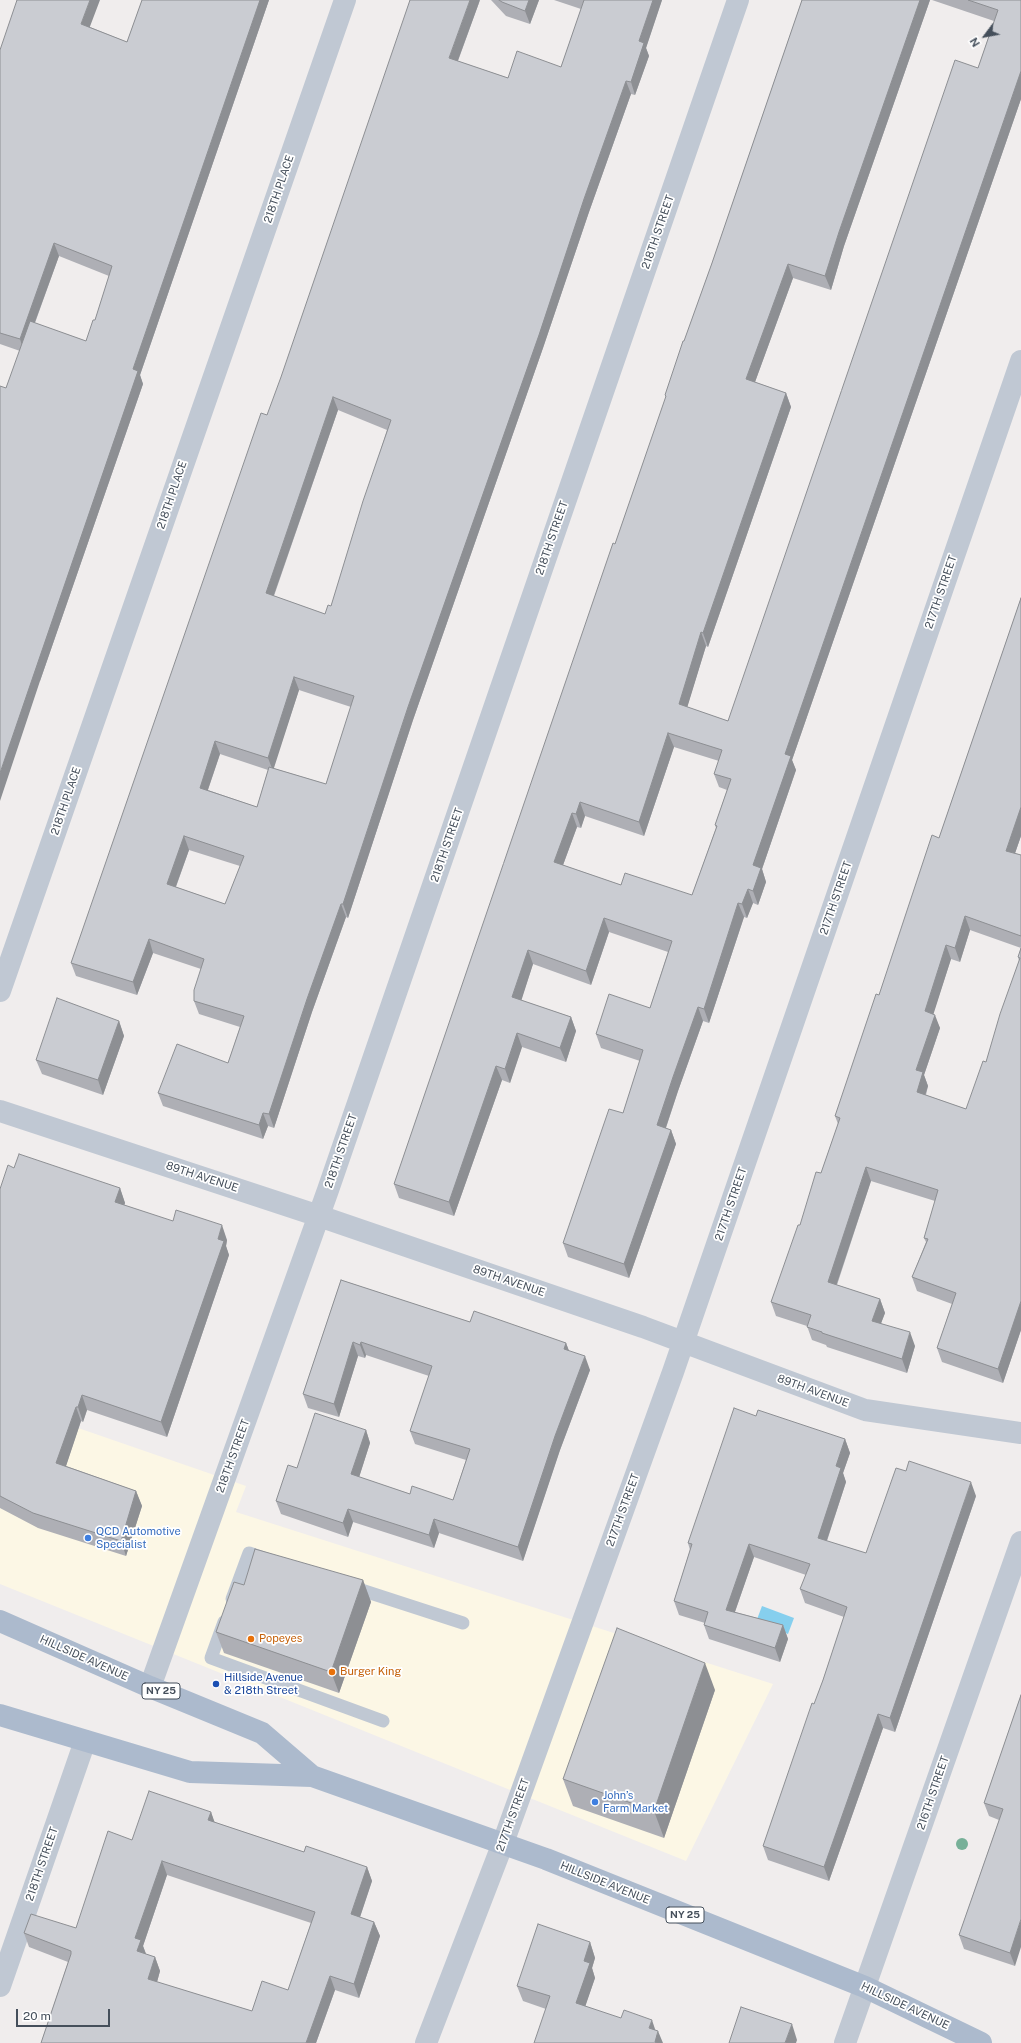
<!DOCTYPE html>
<html>
<head>
<meta charset="utf-8">
<style>
	body { margin:0 }
	#map { position:relative; width:1021px; height:2043px; overflow:hidden; background:#f0eded; font-family:"Public Sans",sans-serif }
	canvas { display:block }
	.north { position:absolute; left:965px; top:16px; width:40px; height:40px; -webkit-text-stroke:3px #fff; paint-order:stroke; rotate:238deg; font-size:11px; font-weight:700; line-height:16px; text-align:center; color:#454f5b }
	.north::after { content:''; display:block; margin:auto; width:14px; height:18px; background:#454f5b; clip-path:polygon(50% 0,100% 100%,50% 72%,0 100%) }
	.scale { position:absolute; left:16px; top:2009px; width:94px; height:18px; box-sizing:border-box; border:2px solid #454f5b; border-top:0; padding-left:5px; font-size:12px; line-height:14px; white-space:nowrap; color:#454f5b; -webkit-text-stroke:3px #fff; paint-order:stroke }
</style>
</head>
<body>
<div id="map">
<canvas width="1021" height="2043"></canvas>
<div class="north">N</div>
<div class="scale">20 m</div>
</div>
<script>
const g = document.querySelector('canvas').getContext('2d');
g.lineJoin = 'round';
function paint(path, color) { g.fillStyle = color; g.fill(path, 'evenodd'); }
const shape = rows => new Path2D(rows.map(r => 'M' + r).join(''));
function strokePath(path, color, width, dash) { g.strokeStyle = color; g.lineWidth = width; g.lineCap = dash ? 'butt' : 'round'; g.setLineDash(dash || []); g.stroke(path); }
function label(font, color, halo, rows, align = 'center') {
  g.font = font + ' "Public Sans",sans-serif'; g.lineWidth = 3.5; g.setLineDash([]); g.textBaseline = 'middle'; g.strokeStyle = halo; g.fillStyle = color; for (const [text, x, y, turn = 0] of rows) {
    g.save(); g.translate(x, y); g.rotate((+turn || 0) * Math.PI / 180); g.textAlign = isNaN(turn) ? turn : align; if (halo) g.strokeText(text, 0, 0); g.fillText(text, 0, 0); g.restore();
  }
}
paint(shape([
	[0,1401,246,1486,236,1512,773,1684,686,1861,0,1584]
]), '#fcf7e5');
paint(shape([
	[762,1606,794,1618,788,1634,756,1622]
]), '#86cfee');
strokePath(shape([
	[352,1587,463,1623],
	[232,1599,249,1553,269,1560],
	[224,1622,211,1658,383,1721]
]), '#c0c8d3', 13);
strokePath(shape([
	[0,991,345,0],
	[0,1111,319,1216,643,1327,865,1410,1021,1433],
	[150,1687,328,1190,738,0],
	[0,1986,85,1741],
	[426,2043,503,1843,673,1372,1021,361],
	[845,2043,1021,1542]
]), '#c0c8d3', 22);
strokePath(shape([
	[0,1621,150,1687,262,1733,312,1776],
	[0,1715,190,1772,312,1776,546,1859,865,1987,981,2043]
]), '#acbacd', 22);
g.fillStyle = '#77b098';
for (const [x, y] of [
	[962,1844]
]) { g.beginPath(); g.arc(x, y, 6, 0, 2 * Math.PI); g.fill(); }
paint(shape([
	[142,0,269,0,140,375,143,384,40,681,6,388,20,351,0,344,0,50,90,27,127,42],
	[59,256,109,276,95,320,86,341,35,323],
	[480,0,458,61,508,78,561,67,581,9,554,0,662,0,646,48,649,56,635,95,631,94,589,212,543,348,413,720,348,918,346,917,312,1012,274,1128,268,1126,263,1139,163,1106,158,1093,228,1063,240,1027,199,1014,194,1001,201,969,153,953,137,995,76,976,71,963,267,415],
	[338,410,387,430,331,606,325,614,274,596],
	[299,690,351,707,326,784,273,768],
	[220,754,268,770,257,807,208,790],
	[189,850,240,866,225,904,176,887],
	[491,0,539,0,530,24,506,16],
	[802,0,930,0,844,246,831,290,793,278,755,382,786,393,791,407,708,647,706,646,687,707,728,721,978,68,994,21,932,0,1021,0,1021,99,792,760,796,770,762,869,766,882,758,905,753,903,747,918,744,917,709,1023,703,1021,678,1091,666,1128,671,1130,676,1144,629,1278,568,1257,563,1243,623,1113,640,1061,601,1048,596,1034,650,1008,668,952,609,932,591,985,533,964,521,1000,571,1017,576,1031,566,1062,522,1047,510,1083,502,1080,454,1216,399,1198,394,1184,615,544,666,398,665,395,712,263],
	[674,747,719,761,714,774,719,787,727,790,715,825,716,828,692,895,621,885,563,865,577,827,581,828,585,816,644,836],
	[1021,598,1021,836,1015,853,1021,855,1021,948,970,930,960,962,951,959,933,1014,940,1028,924,1075,928,1086,926,1095,966,1109,986,1062,1019,961,1018,957,1021,948,1021,1330,1003,1383,942,1362,937,1348,952,1304,917,1291,912,1277,926,1242,924,1238,935,1201,871,1181,837,1285,880,1299,885,1313,881,1323,915,1346,907,1373,827,1347,826,1345,812,1340,807,1326,776,1316,771,1302,800,1225,821,1173,838,1124,835,1116,879,995,939,838],
	[119,1021,124,1036,103,1095,42,1074,36,1060],
	[14,1168,120,1188,125,1203,124,1205,227,1240,226,1246,229,1255,167,1437,87,1410,83,1422,81,1421,66,1466,136,1491,142,1506,126,1556,38,1528,0,1508,0,1189],
	[341,1280,470,1322,566,1343,569,1351,590,1370,560,1450,523,1561,439,1533,434,1548,353,1522,348,1537,281,1514,276,1501,297,1468,366,1430,370,1443,359,1477,410,1494,453,1500,466,1460,415,1444,410,1431,429,1376,366,1355,365,1358,358,1356,339,1417,308,1408,303,1394],
	[756,1416,845,1439,850,1453,843,1473,846,1482,827,1541,866,1553,976,1496,895,1732,883,1728,829,1881,768,1860,763,1846,823,1680,844,1617,805,1603,800,1589,806,1575,754,1557,735,1612,783,1625,788,1639,780,1662,709,1639,704,1625,705,1623,679,1615,674,1601,690,1550,688,1543],
	[363,1580,371,1602,339,1693,224,1653,216,1632,244,1585],
	[715,1690,664,1838,573,1806,563,1779],
	[1021,1695,1015,1966,964,1949,959,1935,999,1820,989,1816,984,1803],
	[211,1812,214,1822,304,1852,367,1867,372,1881,360,1917,374,1922,380,1936,359,1998,335,1990,316,2043,41,2043,68,1962,29,1947,24,1933,76,1928,132,1840],
	[167,1875,311,1923,288,1990,252,2011,157,1982,160,1971,155,1957,146,1954,143,1946],
	[590,1942,595,1958,592,1968,595,1978,585,2006,656,2031,546,2009,523,2001,517,1986]
]), '#aeafb5');
paint(shape([
	[90,0,100,0,86,37,81,24],
	[260,0,269,0,140,375,143,384,40,681,0,801,0,773,133,369],
	[470,0,480,0,454,71,449,58],
	[529,0,539,0,530,24,525,11],
	[653,0,662,0,646,48,649,56,635,95,631,82,639,41],
	[920,0,930,0,844,246,831,290,825,276,839,232],
	[1021,71,1021,99,792,760,796,770,762,869,766,882,758,905,753,891,753,865,785,754],
	[626,81,631,94,589,212,543,348,413,720,348,918,343,904,408,707,584,199],
	[54,243,59,256,24,352,20,339],
	[788,264,793,278,751,393,746,379],
	[786,393,791,407,708,647,703,633],
	[333,397,338,410,270,606,266,593],
	[701,632,706,646,684,718,679,704],
	[294,677,299,690,273,771,268,758],
	[668,733,674,747,644,836,639,822],
	[215,741,220,754,204,801,200,788],
	[580,802,585,816,581,828,576,814],
	[1021,807,1021,836,1011,865,1006,851],
	[572,813,577,827,559,876,554,862],
	[184,836,189,850,172,897,167,884],
	[748,889,753,903,747,918,742,904],
	[738,903,744,917,709,1023,704,1009],
	[341,904,346,917,312,1012,274,1128,269,1114,307,999],
	[965,916,970,930,960,962,955,948],
	[604,918,609,932,591,985,586,971],
	[149,939,153,953,137,995,133,982],
	[946,945,951,959,930,1025,925,1011],
	[528,950,533,964,518,1011,512,997],
	[698,1007,703,1021,678,1091,662,1139,657,1125,673,1077],
	[935,1015,940,1028,924,1075,928,1086,922,1105,917,1092,916,1070],
	[571,1017,576,1031,566,1062,560,1048],
	[119,1021,124,1036,103,1095,98,1080],
	[517,1033,522,1047,510,1083,505,1069],
	[496,1066,502,1080,454,1216,449,1202],
	[263,1113,268,1126,263,1139,259,1125],
	[671,1130,676,1144,629,1278,624,1264],
	[866,1167,871,1181,833,1295,828,1282],
	[120,1188,125,1203,120,1217,115,1202],
	[222,1225,227,1240,226,1246,229,1255,167,1437,161,1422],
	[880,1299,885,1313,877,1334,872,1321],
	[1021,1301,1021,1330,1003,1383,998,1369],
	[910,1332,915,1346,907,1373,902,1359],
	[353,1342,358,1356,339,1417,334,1404],
	[361,1342,366,1355,365,1358,360,1345],
	[566,1343,571,1356,564,1349],
	[585,1356,590,1370,560,1450,523,1561,518,1547,555,1436],
	[82,1395,87,1410,83,1422,78,1407],
	[76,1407,81,1421,62,1478,56,1463],
	[366,1430,370,1443,356,1487,351,1474],
	[845,1439,850,1453,843,1473,846,1482,823,1552,818,1538,836,1466],
	[971,1482,976,1496,895,1732,890,1718],
	[136,1491,142,1506,126,1556,121,1541],
	[348,1509,353,1522,348,1537,343,1523],
	[434,1519,439,1533,434,1548,429,1535],
	[749,1544,754,1557,731,1623,726,1610],
	[363,1580,371,1602,339,1693,331,1672],
	[783,1625,788,1639,780,1662,775,1648],
	[705,1663,715,1690,664,1838,654,1811],
	[878,1714,883,1728,829,1881,824,1867],
	[211,1812,216,1826,208,1820],
	[162,1861,167,1875,143,1946,146,1954,137,1951,135,1938],
	[367,1867,372,1881,356,1929,351,1914],
	[1021,1919,1021,1947,1015,1966,1010,1953],
	[374,1922,380,1936,359,1998,354,1984],
	[590,1942,595,1958,592,1968,595,1978,581,2019,576,2003,584,1961],
	[155,1957,160,1971,154,1993,148,1979],
	[330,1976,335,1990,316,2043,306,2043],
	[652,2020,657,2035,658,2031,663,2043,654,2043,649,2028],
	[792,2024,797,2040,796,2043,785,2043]
]), '#8d8f93');
const building = shape([
	[17,0,90,0,81,24,127,42,142,0,260,0,133,369,138,371,36,668,0,773,0,386,6,388,30,321,86,341,93,320,95,320,112,266,54,243,20,339,0,333,0,50,17,0],
	[410,0,470,0,449,58,508,78,517,51,561,67,584,0,653,0,639,41,644,43,631,82,626,81,584,199,539,335,408,707,343,904,341,904,307,999,269,1114,263,1113,259,1125,158,1093,177,1044,228,1063,244,1016,194,1001,194,990,204,959,149,939,133,982,71,963,261,413,267,415,281,377,410,0],
	[333,397,391,420,363,501,331,606,328,605,325,614,266,593,333,397],
	[294,677,354,696,326,784,269,767,257,807,200,788,215,741,268,758,294,677],
	[184,836,244,856,225,904,167,884,184,836],
	[499,0,529,0,525,11,502,2,499,0],
	[802,0,920,0,839,232,825,276,788,264,746,379,786,393,703,633,701,632,679,704,728,721,955,60,978,68,998,10,968,0,1021,0,1021,71,785,754,791,756,753,865,761,868,753,891,748,889,742,904,738,903,704,1009,698,1007,673,1077,657,1125,671,1130,624,1264,563,1243,609,1109,623,1113,643,1050,596,1034,609,994,650,1008,672,941,604,918,586,971,528,950,512,997,571,1017,560,1048,517,1033,505,1069,496,1066,449,1202,394,1184,613,543,615,544,666,396,665,395,683,341,684,341,712,263,802,0],
	[668,733,722,750,714,774,731,779,715,825,717,826,692,895,625,873,621,885,554,862,572,813,576,814,580,802,639,822,668,733],
	[1021,598,1021,807,1006,851,1021,855,1021,936,965,916,955,948,946,945,925,1011,935,1015,916,1070,923,1072,917,1092,966,1109,983,1061,986,1062,1000,1014,1020,958,1018,957,1021,948,1021,1301,998,1369,937,1348,956,1293,912,1277,928,1239,924,1238,938,1190,866,1167,828,1282,880,1299,872,1321,910,1332,902,1359,822,1333,822,1332,807,1327,811,1315,771,1302,798,1225,800,1225,816,1172,821,1173,840,1118,835,1116,876,994,879,995,932,835,939,838,1021,598],
	[57,998,119,1021,98,1080,36,1060,57,998],
	[19,1154,120,1188,115,1202,173,1221,176,1210,222,1225,218,1239,224,1241,161,1422,82,1395,78,1407,76,1407,56,1463,136,1491,121,1541,33,1513,0,1496,0,1189,8,1165,14,1168,19,1154],
	[341,1280,470,1322,474,1311,566,1343,564,1349,585,1356,555,1436,518,1547,434,1519,429,1535,348,1509,343,1523,276,1501,288,1465,297,1468,315,1413,366,1430,351,1474,410,1494,412,1486,453,1500,470,1449,410,1431,432,1366,361,1342,360,1345,353,1342,334,1404,303,1394,341,1280],
	[734,1408,756,1416,758,1410,845,1439,836,1466,841,1468,818,1538,866,1553,896,1468,906,1471,909,1461,971,1482,890,1718,878,1714,824,1867,763,1846,812,1703,814,1704,823,1680,847,1607,800,1589,810,1564,749,1544,726,1610,783,1625,775,1648,704,1625,708,1612,674,1601,692,1544,688,1543,734,1408],
	[255,1549,363,1580,331,1672,216,1632,234,1582,244,1585,255,1549],
	[617,1628,705,1663,654,1811,563,1779,617,1628],
	[1021,1695,1021,1919,1010,1953,959,1935,1003,1809,984,1803,1021,1695],
	[149,1791,211,1812,208,1820,304,1852,306,1846,367,1867,351,1914,374,1922,354,1984,330,1976,306,2043,41,2043,71,1954,71,1951,24,1933,31,1914,76,1928,108,1831,132,1840,149,1791],
	[162,1861,315,1912,288,1990,262,1981,252,2011,148,1979,155,1957,137,1951,141,1940,135,1938,162,1861],
	[538,1924,590,1942,584,1961,590,1963,576,2003,621,2018,624,2010,652,2020,649,2028,658,2031,655,2042,657,2043,534,2043,550,1996,517,1986,538,1924],
	[741,2007,792,2024,785,2043,729,2043,741,2007]
]);
paint(building, '#caccd2');
strokePath(building, '#8d8f93', 1);
for (const [x, y, r, color] of [
	[88,1538,4,"#3f7fe0"],
	[251,1639,4,"#e8710a"],
	[332,1672,4,"#e8710a"],
	[216,1684,4,"#1a4fb4"],
	[595,1802,4,"#3f7fe0"]
]) { const dot = new Path2D(); dot.arc(x, y, r, 0, 2 * Math.PI); g.fillStyle = color; g.fill(dot); strokePath(dot, '#fff', 1.5); }
for (const [x, y, w] of [
	[161,1691,38],
	[685,1915,38]
]) { const box = new Path2D(); box.roundRect(x - w / 2, y - 8, w, 16, 3); g.fillStyle = '#fff'; g.fill(box); strokePath(box, '#454f5b', 1); }
label('bold 10px', '#454f5b', null, [
	["NY 25",161,1691],
	["NY 25",685,1915]
]);
label('11px', '#454f5b', '#fff', [
	["218TH PLACE",279,189,-71],
	["218TH STREET",658,232,-71],
	["218TH PLACE",172,495,-71],
	["218TH STREET",552,538,-71],
	["217TH STREET",941,592,-71],
	["218TH PLACE",66,801,-71],
	["218TH STREET",447,845,-71],
	["217TH STREET",836,898,-71],
	["218TH STREET",341,1151,-71],
	["89TH AVENUE",202,1177,18],
	["217TH STREET",731,1204,-71],
	["89TH AVENUE",509,1281,19],
	["89TH AVENUE",813,1391,20],
	["218TH STREET",233,1456,-70],
	["217TH STREET",623,1510,-70],
	["HILLSIDE AVENUE",84,1658,24],
	["216TH STREET",933,1793,-71],
	["217TH STREET",513,1815,-70],
	["218TH STREET",42,1864,-71],
	["HILLSIDE AVENUE",605,1883,22],
	["HILLSIDE AVENUE",905,2006,25]
]);
label('11px', '#366cbe', '#fff', [
	["QCD Automotive",96,1532],
	["Specialist",96,1545],
	["John’s",603,1796],
	["Farm Market",603,1809]
], 'left');
label('11px', '#c56008', '#fff', [
	["Popeyes",259,1639],
	["Burger King",340,1672]
], 'left');
label('11px', '#164399', '#fff', [
	["Hillside Avenue",224,1678],
	["& 218th Street",224,1691]
], 'left');
</script>
</body>
</html>
